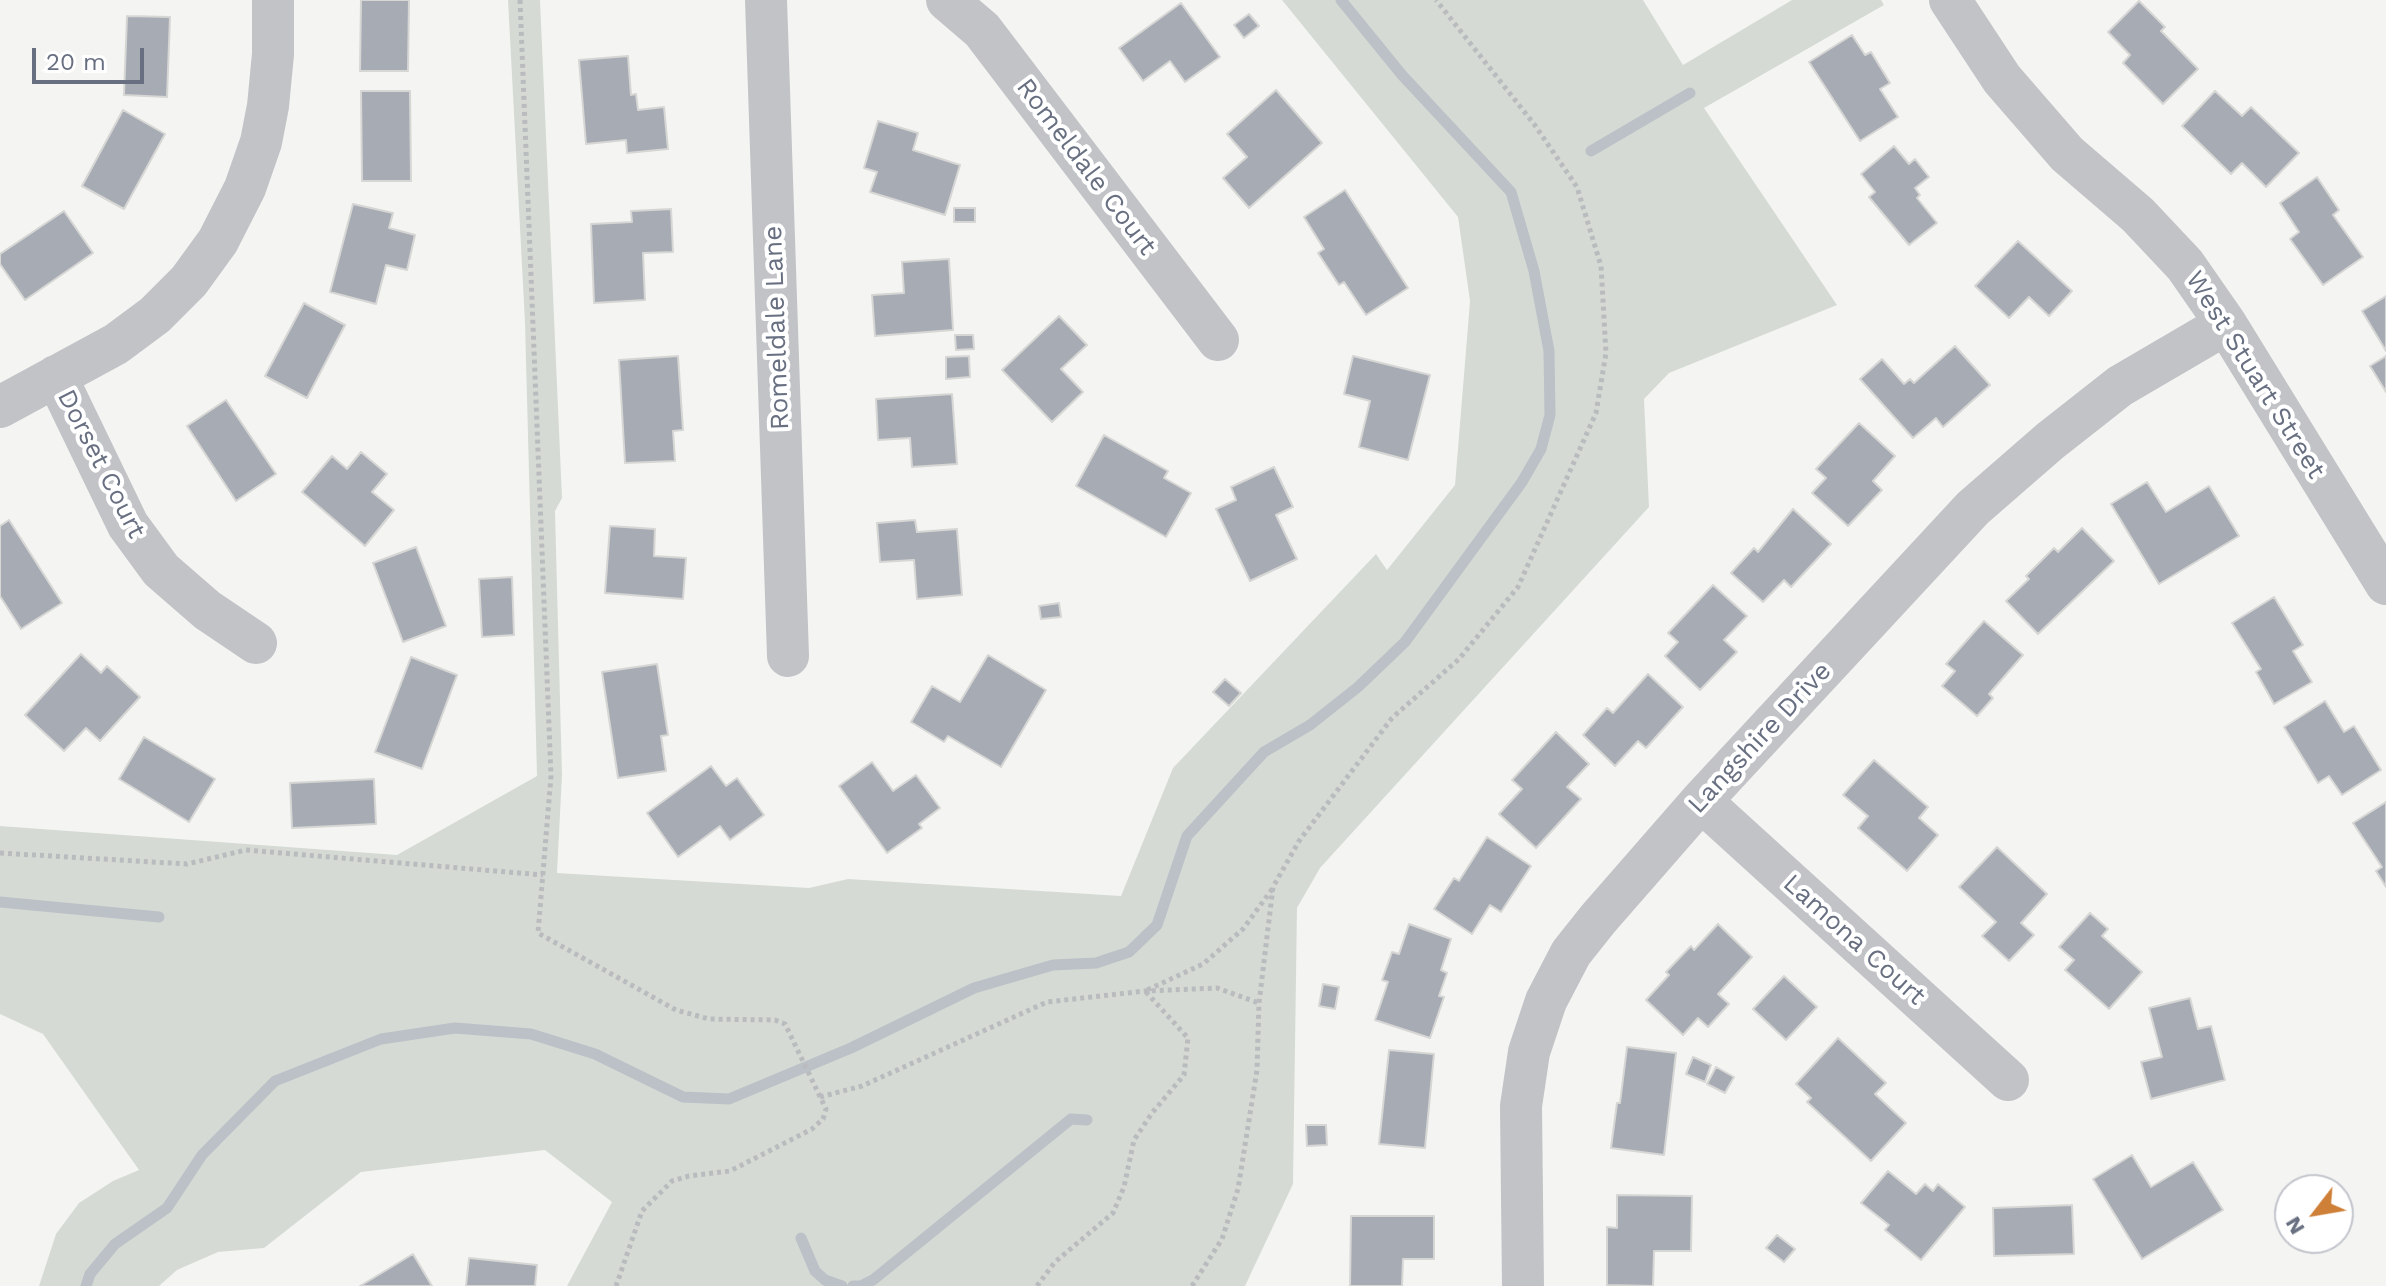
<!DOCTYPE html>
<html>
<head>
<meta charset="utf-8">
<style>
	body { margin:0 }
	#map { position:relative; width:2386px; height:1286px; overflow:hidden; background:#f4f5f2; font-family:"Work Sans",sans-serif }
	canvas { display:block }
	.north { position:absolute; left:2274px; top:1174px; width:80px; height:80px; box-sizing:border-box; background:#fff; border:2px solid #c2c5cc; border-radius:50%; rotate:239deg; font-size:22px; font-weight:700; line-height:32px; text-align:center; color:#676f80 }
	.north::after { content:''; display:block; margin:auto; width:28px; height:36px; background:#cf8038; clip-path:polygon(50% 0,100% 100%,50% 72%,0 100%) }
	.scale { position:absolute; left:32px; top:48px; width:112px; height:36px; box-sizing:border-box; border:4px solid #676f80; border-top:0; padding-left:10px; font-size:24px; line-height:28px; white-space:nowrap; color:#676f80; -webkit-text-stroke:6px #fff; paint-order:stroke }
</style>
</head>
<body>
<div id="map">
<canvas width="2386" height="1286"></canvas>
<div class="north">N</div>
<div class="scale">20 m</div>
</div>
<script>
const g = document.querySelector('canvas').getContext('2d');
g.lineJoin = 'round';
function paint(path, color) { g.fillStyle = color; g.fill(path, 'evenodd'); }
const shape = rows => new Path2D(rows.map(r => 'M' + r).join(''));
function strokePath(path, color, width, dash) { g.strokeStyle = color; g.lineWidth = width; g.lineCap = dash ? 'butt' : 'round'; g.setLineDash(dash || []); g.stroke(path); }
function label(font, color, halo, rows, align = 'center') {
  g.font = font + ' "Work Sans",sans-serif'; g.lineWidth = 8; g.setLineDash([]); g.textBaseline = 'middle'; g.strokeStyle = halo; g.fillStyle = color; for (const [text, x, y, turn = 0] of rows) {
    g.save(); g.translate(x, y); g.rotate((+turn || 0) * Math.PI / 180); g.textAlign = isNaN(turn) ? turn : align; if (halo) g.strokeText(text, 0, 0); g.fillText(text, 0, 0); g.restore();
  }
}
paint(shape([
	[508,0,540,0,562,498,555,511,562,775,557,873,809,888,848,879,1121,896,1173,768,1376,554,1387,570,1455,485,1470,301,1458,217,1282,0,1643,0,1683,65,1792,0,1881,0,1884,5,1704,108,1837,305,1669,373,1644,399,1649,507,1320,868,1297,908,1293,1184,1245,1286,567,1286,612,1202,545,1150,361,1172,264,1248,218,1252,177,1270,159,1286,39,1286,56,1234,79,1203,113,1181,139,1170,43,1034,0,1014,0,826,397,855,537,776,525,323]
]), '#d5dbd4');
strokePath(shape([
	[1591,151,1690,93],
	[0,902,159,917],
	[801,1238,815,1271,825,1280,842,1286],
	[86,1286,90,1274,115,1244,167,1208,202,1155,275,1081,381,1039,455,1028,531,1034,595,1054,683,1097,729,1099,851,1048,974,988,1053,965,1096,963,1129,952,1157,925,1187,836,1264,752,1310,725,1358,687,1405,642,1522,482,1541,449,1550,415,1549,351,1534,271,1511,192,1402,75,1341,0],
	[853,1286,861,1286,873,1280,1071,1119,1087,1120]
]), '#bbc1c7', 11);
const building = shape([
	[361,0,409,0,408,71,360,71,361,0],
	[2139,1,2165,27,2161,31,2198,69,2163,104,2123,63,2130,55,2108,32,2139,1],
	[1181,3,1220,57,1185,82,1170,61,1143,81,1119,48,1181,3],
	[1249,14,1259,26,1244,38,1234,25,1249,14],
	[127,16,170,17,167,97,124,95,127,16],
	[1852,35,1865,55,1871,52,1890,83,1880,89,1898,117,1860,141,1809,62,1852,35],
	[628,56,631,95,636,94,638,110,664,107,668,149,627,153,626,140,586,144,579,60,628,56],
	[1276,90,1322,143,1249,208,1223,178,1247,157,1227,134,1276,90],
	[361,91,410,91,411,181,362,181,361,91],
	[2215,91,2242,116,2251,107,2299,153,2266,187,2242,163,2231,174,2182,126,2215,91],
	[123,110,165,134,124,209,82,186,123,110],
	[878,121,918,133,913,150,960,165,945,215,870,192,877,172,864,168,878,121],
	[1894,146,1909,164,1915,159,1929,177,1915,188,1920,195,1917,198,1937,223,1909,245,1869,197,1875,192,1861,174,1894,146],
	[2317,177,2339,210,2333,215,2363,257,2323,285,2290,239,2299,232,2280,203,2317,177],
	[1345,190,1408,288,1366,315,1344,282,1339,285,1318,253,1324,249,1304,217,1345,190],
	[353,204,393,213,389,228,415,235,407,270,386,265,376,304,330,292,353,204],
	[954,208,975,208,975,222,954,222,954,208],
	[671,209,673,252,643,253,645,300,594,303,591,224,632,222,631,211,671,209],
	[64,211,93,253,25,300,0,264,0,254,64,211],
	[2018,241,2072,291,2049,316,2029,297,2009,318,1975,286,2018,241],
	[949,259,953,330,875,336,872,295,904,293,902,262,949,259],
	[2386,296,2386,351,2362,311,2386,296],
	[304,303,345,325,307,398,265,376,304,303],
	[1059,316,1087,345,1061,369,1083,392,1052,422,1002,370,1059,316],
	[955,335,973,335,974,349,956,350,955,335],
	[1955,346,1990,385,1943,427,1936,418,1913,438,1860,379,1882,359,1904,384,1910,379,1914,383,1955,346],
	[678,356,683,430,673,431,675,461,625,463,619,360,678,356],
	[969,356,970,377,946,379,946,357,969,356],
	[1353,356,1430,375,1408,460,1359,447,1370,401,1344,394,1353,356],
	[2386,356,2386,392,2370,366,2386,356],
	[952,394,957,464,912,467,910,438,878,440,876,399,952,394],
	[226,400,276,474,236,501,187,426,226,400],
	[1859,423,1895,456,1873,481,1882,490,1848,526,1812,493,1826,478,1816,469,1859,423],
	[1104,435,1168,471,1164,478,1191,493,1166,537,1076,486,1104,435],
	[361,452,387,474,372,492,394,510,365,546,302,492,332,456,347,469,361,452],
	[1274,467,1293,507,1276,515,1297,559,1250,581,1216,509,1236,500,1231,487,1274,467],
	[2147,482,2166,512,2209,486,2239,536,2159,584,2111,504,2147,482],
	[1793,509,1831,544,1791,587,1784,580,1763,602,1731,573,1754,548,1758,552,1793,509],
	[9,520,62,603,21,629,0,596,0,526,9,520],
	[915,520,917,532,957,529,962,595,917,599,914,560,880,562,877,523,915,520],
	[610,526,655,529,654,556,686,558,683,599,605,593,610,526],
	[2082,528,2114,561,2038,634,2006,601,2029,579,2026,576,2054,548,2058,552,2082,528],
	[416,547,446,626,403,642,373,563,416,547],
	[512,577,514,635,482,637,479,579,512,577],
	[1713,585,1747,616,1724,640,1737,652,1700,690,1665,656,1678,642,1668,633,1713,585],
	[2274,597,2303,645,2293,651,2312,682,2274,704,2256,672,2261,669,2232,623,2274,597],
	[1059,603,1061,617,1041,619,1039,606,1059,603],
	[1984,621,2023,655,1989,694,1993,698,1977,716,1942,686,1955,671,1946,664,1984,621],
	[81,654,101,673,107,666,140,697,100,741,86,728,64,751,25,715,81,654],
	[988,655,1046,690,1001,767,948,736,944,742,911,722,932,686,960,702,988,655],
	[411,657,457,675,422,769,375,752,411,657],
	[657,664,668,735,661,736,666,771,618,778,602,672,657,664],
	[1648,674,1683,707,1646,748,1638,741,1615,766,1583,735,1607,708,1613,713,1648,674],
	[1225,679,1241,693,1229,706,1213,692,1225,679],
	[2325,701,2344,732,2354,726,2381,770,2342,795,2329,776,2318,783,2284,727,2325,701],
	[1556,732,1589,764,1567,787,1581,799,1536,848,1499,814,1522,789,1512,780,1556,732],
	[144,737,215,779,189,822,119,779,144,737],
	[1874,760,1928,807,1919,818,1938,835,1907,871,1858,828,1868,816,1843,795,1874,760],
	[872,762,893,791,916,775,940,808,919,824,922,828,887,853,839,786,872,762],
	[711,766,726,786,737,778,764,815,730,840,720,826,678,857,647,813,711,766],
	[374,779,376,824,292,828,290,783,374,779],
	[2386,802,2386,887,2376,871,2382,867,2353,823,2386,802],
	[1487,837,1531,866,1501,912,1490,905,1472,934,1434,909,1454,878,1459,881,1487,837],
	[1997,847,2047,894,2021,923,2034,935,2009,961,1982,936,1996,922,1959,887,1997,847],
	[2090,913,2108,929,2102,936,2142,972,2109,1009,2065,970,2074,960,2059,947,2090,913],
	[1409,924,1451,939,1441,970,1447,973,1439,996,1444,997,1430,1038,1375,1020,1388,982,1382,980,1392,952,1399,954,1409,924],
	[1718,924,1752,957,1718,994,1729,1004,1708,1027,1698,1018,1683,1035,1646,1000,1669,975,1666,972,1691,946,1694,950,1718,924],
	[1784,976,1817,1007,1786,1040,1753,1009,1784,976],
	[1323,984,1339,987,1335,1009,1319,1006,1323,984],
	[2190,998,2198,1029,2211,1026,2225,1080,2151,1099,2141,1062,2162,1057,2149,1008,2190,998],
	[1838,1038,1886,1083,1875,1094,1906,1123,1871,1161,1807,1102,1811,1098,1796,1084,1838,1038],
	[1627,1047,1676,1053,1664,1155,1611,1148,1617,1103,1620,1103,1627,1047],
	[1389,1050,1434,1054,1425,1148,1379,1144,1389,1050],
	[1693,1057,1711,1065,1705,1082,1686,1074,1693,1057],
	[1716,1067,1734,1077,1725,1093,1707,1084,1716,1067],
	[1306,1125,1326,1125,1327,1145,1307,1146,1306,1125],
	[2132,1155,2151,1187,2193,1162,2223,1210,2142,1259,2093,1179,2132,1155],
	[1888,1171,1916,1194,1925,1184,1933,1191,1938,1184,1965,1207,1921,1260,1885,1230,1889,1225,1861,1203,1888,1171],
	[1617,1195,1692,1196,1691,1251,1654,1251,1653,1286,1607,1285,1607,1227,1617,1228,1617,1195],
	[2072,1205,2074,1254,1994,1256,1993,1208,2072,1205],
	[1351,1216,1434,1216,1434,1259,1403,1259,1402,1286,1350,1286,1351,1216],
	[1777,1235,1795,1249,1784,1262,1766,1248,1777,1235],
	[413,1254,432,1286,360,1286,413,1254],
	[469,1258,537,1265,535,1286,466,1286,469,1258]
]);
paint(building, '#a7abb3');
strokePath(building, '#d6d6d5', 2);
strokePath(shape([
	[520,0,551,776,538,933,676,1010,709,1019,775,1020,785,1024,826,1109,823,1119,812,1129,730,1171,689,1176,672,1181,642,1211,616,1286],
	[0,853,187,864,246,850,543,875],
	[820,1097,862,1086,1047,1002,1145,991,1217,988,1259,1003],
	[1037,1286,1055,1262,1113,1213,1124,1187,1134,1140,1152,1113,1184,1075,1188,1038,1145,991,1203,964,1243,929,1273,888],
	[1192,1286,1222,1239,1238,1189,1257,1070,1259,1003,1273,887,1299,841,1392,718,1459,659,1518,587,1596,413,1606,353,1601,266,1577,187,1534,124,1436,0]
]), '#babbbe', 5, [4, 4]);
strokePath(shape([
	[766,0,788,656],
	[947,0,982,30,1218,340],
	[1950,0,2002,79,2067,154,2138,215,2185,265,2226,324,2386,584],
	[56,376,128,525,161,570,207,610,256,643],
	[0,407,116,344,155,315,189,281,218,241,245,188,261,142,268,106,273,54,273,0],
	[1701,801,2008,1080],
	[1523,1286,1521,1106,1529,1052,1546,1001,1571,953,1598,919,1701,801,1973,508,2050,441,2120,386,2226,324]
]), '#c1c3c7', 42);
label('26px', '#676f80', '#fff', [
	["Romeldale Court",1086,167,53],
	["Romeldale Lane",777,328,-92],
	["West Stuart Street",2255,375,58],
	["Dorset Court",101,464,63],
	["Langshire Drive",1760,738,-47],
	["Lamona Court",1854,940,42]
]);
</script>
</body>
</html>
